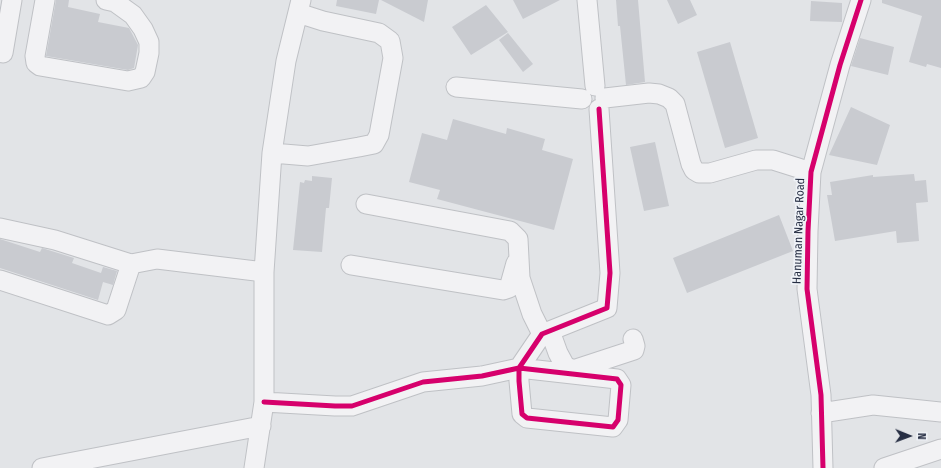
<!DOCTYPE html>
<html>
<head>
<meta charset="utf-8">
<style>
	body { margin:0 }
	#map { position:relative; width:941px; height:468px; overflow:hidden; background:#e2e4e7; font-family:"Fira Sans Condensed",sans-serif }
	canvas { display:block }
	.north { position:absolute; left:889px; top:416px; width:40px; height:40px; -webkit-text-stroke:3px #eff2f7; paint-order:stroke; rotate:91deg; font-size:11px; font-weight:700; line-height:16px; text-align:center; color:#262e43 }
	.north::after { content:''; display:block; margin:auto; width:14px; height:18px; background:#262e43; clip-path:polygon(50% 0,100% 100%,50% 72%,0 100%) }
</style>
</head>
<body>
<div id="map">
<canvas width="941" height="468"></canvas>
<div class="north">N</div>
</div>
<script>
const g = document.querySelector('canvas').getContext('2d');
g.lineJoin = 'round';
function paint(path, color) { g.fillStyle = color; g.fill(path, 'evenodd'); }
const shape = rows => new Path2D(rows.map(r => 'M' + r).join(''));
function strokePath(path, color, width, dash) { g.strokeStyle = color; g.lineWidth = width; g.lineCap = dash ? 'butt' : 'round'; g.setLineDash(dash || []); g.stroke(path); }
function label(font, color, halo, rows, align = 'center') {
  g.font = font + ' "Fira Sans Condensed",sans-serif'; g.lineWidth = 3.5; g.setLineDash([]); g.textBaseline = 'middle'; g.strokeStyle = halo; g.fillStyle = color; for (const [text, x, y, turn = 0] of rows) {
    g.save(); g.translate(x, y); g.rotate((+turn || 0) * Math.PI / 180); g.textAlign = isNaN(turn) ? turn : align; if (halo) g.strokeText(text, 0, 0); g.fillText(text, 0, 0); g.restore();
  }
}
paint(shape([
	[56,0,69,0,68,7,100,14,98,22,129,28,138,45,134,68,128,70,46,56],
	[337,0,379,0,376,14,336,6],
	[381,0,428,0,424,22],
	[513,0,560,0,523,19],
	[616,0,638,0,645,82,626,85,620,26,618,26],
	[667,0,690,0,697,15,678,24],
	[882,0,941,0,941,68,927,64,926,67,909,62,922,16,882,3],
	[811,1,842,3,842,22,810,21],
	[486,5,508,32,471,55,452,27],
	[508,33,533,64,523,72,499,40],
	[860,38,894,47,888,75,851,66],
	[730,42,758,138,725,148,697,52],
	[851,107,890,125,877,165,829,155],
	[453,119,506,134,507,128,545,139,542,150,573,159,554,230,437,199,440,190,409,182,422,133,447,140],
	[655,142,669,206,644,211,630,147],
	[914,174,915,181,926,180,928,202,916,203,919,241,897,243,896,231,835,241,827,195,832,195,830,182,873,175,873,177],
	[312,176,332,178,329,208,326,208,322,252,293,250,300,182,304,183,305,180,312,181],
	[779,215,793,251,687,293,673,258],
	[0,239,40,252,42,248,74,258,72,263,101,273,103,267,117,271,113,285,103,282,98,300,0,268]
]), '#c9cbd0');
const minor = shape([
	[45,0,35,56,36,63,40,66,128,81,141,78,145,72,149,53,149,42,143,29,133,15,115,2,106,0],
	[587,0,595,86],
	[3,53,12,0],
	[456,87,582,99],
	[605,98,649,93,659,94,669,98,675,104,691,164,694,170,699,173,710,173,756,160,773,160,811,172],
	[272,153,308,156,359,147,374,144,379,135,393,58,390,41,379,33,323,21,298,13],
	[366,204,510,231,518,239,520,278,532,314,542,334],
	[0,228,55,240,131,264,157,259,264,272],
	[351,265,503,290,509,288,516,263],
	[0,280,108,315,116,310,131,264],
	[550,331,558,353,565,366,573,370,634,350,635,346,633,339],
	[264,402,335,406,352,406,423,382,482,376,519,368,617,379,621,385,618,420,613,427,527,418,522,414,519,381,519,368,542,334,607,308,610,273,599,109],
	[821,413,873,405,941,412],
	[42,468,261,426],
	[254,468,264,402,264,272,272,153,286,61,301,0],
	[823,468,821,395,807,289,808,231,811,172,840,65,861,0],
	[884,468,941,449]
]);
strokePath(minor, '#bfc1c5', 21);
strokePath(minor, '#f2f2f4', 19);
strokePath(shape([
	[264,402,335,406,352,406,423,382,482,376,519,368,617,379,621,385,618,420,613,427,527,418,522,414,519,381,519,368,542,334,607,308,610,273,599,109],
	[823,468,821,395,807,289,808,231,811,172,840,65,861,0]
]), '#d6006c', 5);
label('12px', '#262e43', '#eff2f7', [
	["Hanuman Nagar Road",799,231,-88]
]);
</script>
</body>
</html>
